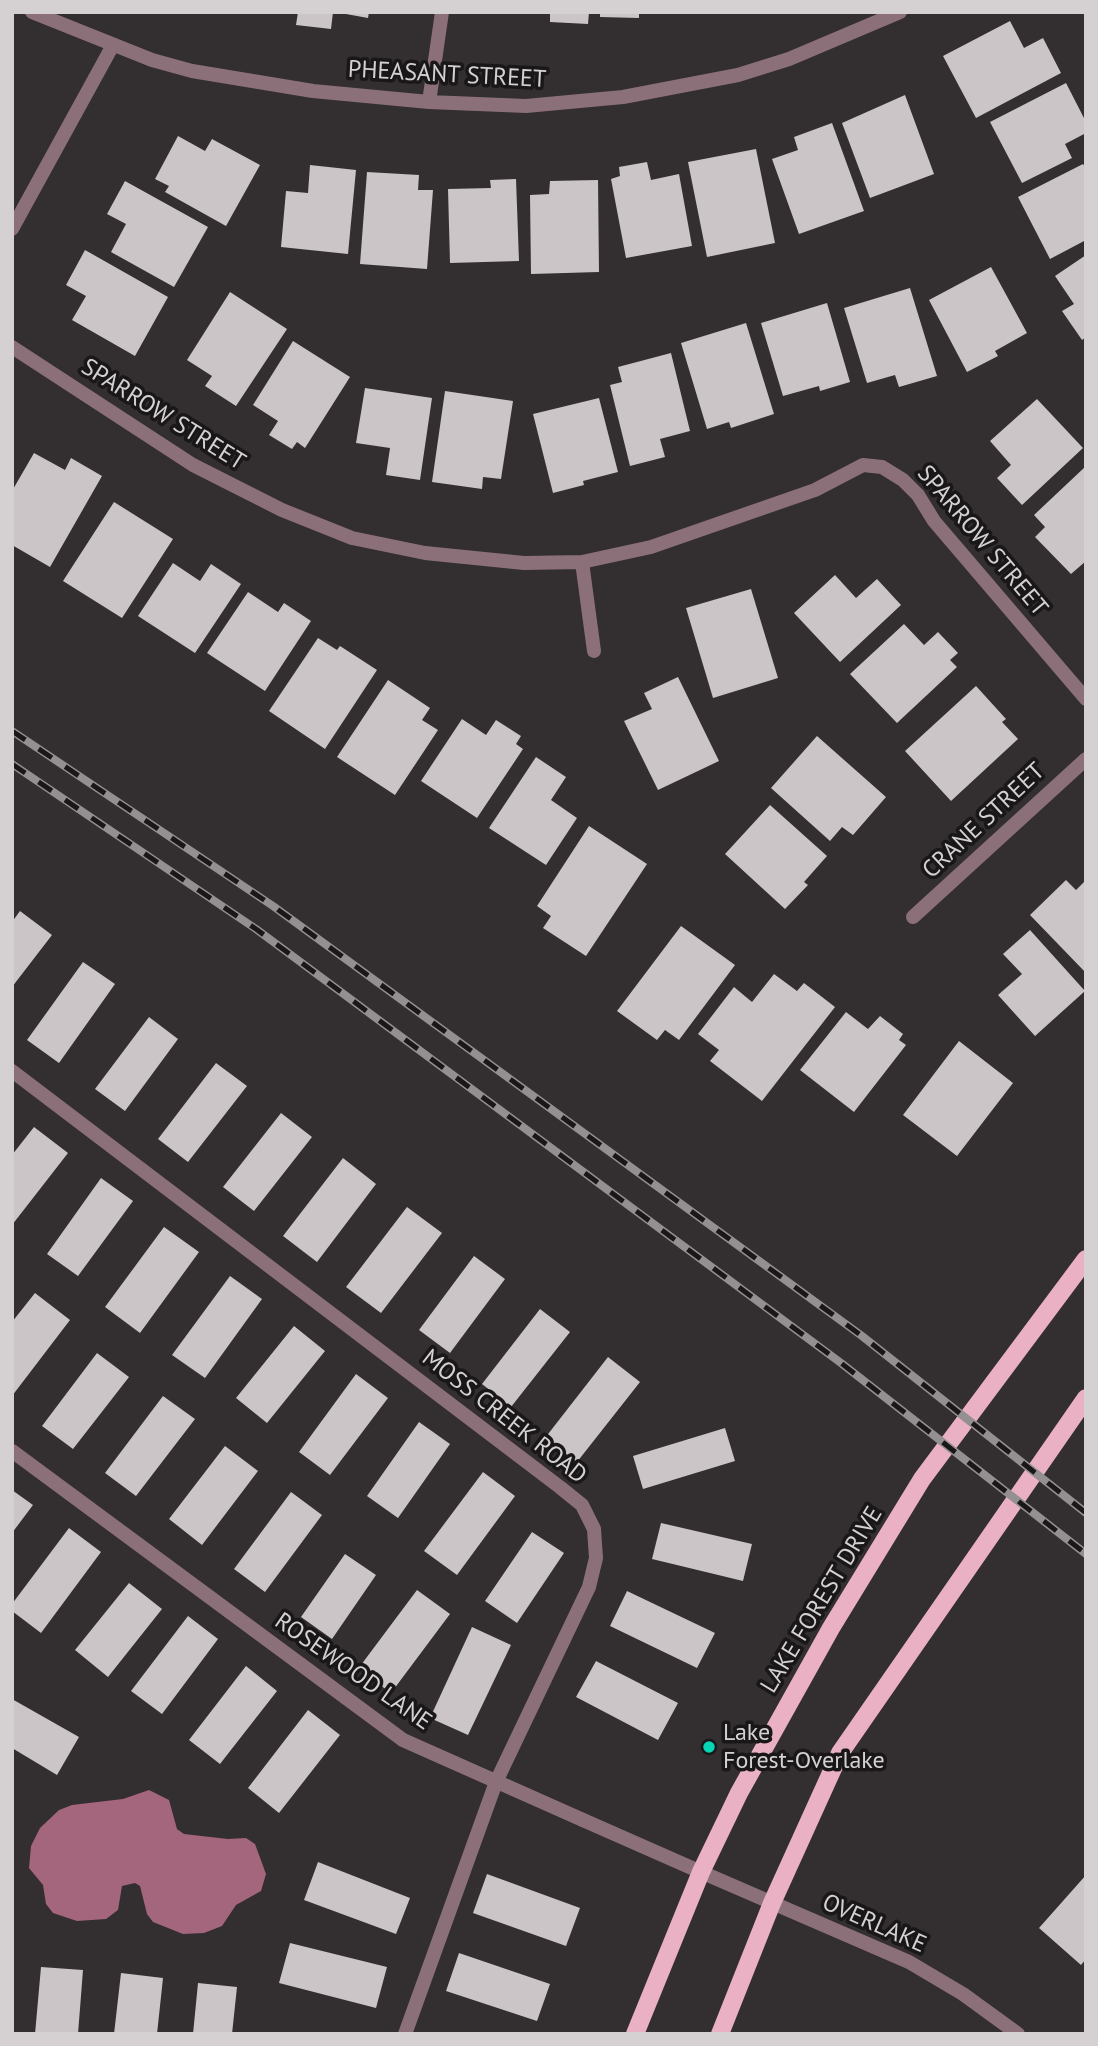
<!DOCTYPE html>
<html>
<head>
<meta charset="utf-8">
<style>
	body { margin:0 }
	#map { position:relative; width:1098px; height:2046px; overflow:hidden; background:#332e2f; font-family:"PT Sans",sans-serif }
	canvas { display:block }
	.frame { position:absolute; inset:0; border:14px solid #d5d1d2; pointer-events:none }
</style>
</head>
<body>
<div id="map">
<canvas width="1098" height="2046"></canvas>
<div class="frame"></div>
</div>
<script>
const g = document.querySelector('canvas').getContext('2d');
g.lineJoin = 'round';
function paint(path, color) { g.fillStyle = color; g.fill(path, 'evenodd'); }
const shape = rows => new Path2D(rows.map(r => 'M' + r).join(''));
function strokePath(path, color, width, dash) { g.strokeStyle = color; g.lineWidth = width; g.lineCap = dash ? 'butt' : 'round'; g.setLineDash(dash || []); g.stroke(path); }
function label(font, color, halo, rows, align = 'center') {
  g.font = font + ' "PT Sans",sans-serif'; g.lineWidth = 7; g.setLineDash([]); g.textBaseline = 'middle'; g.strokeStyle = halo; g.fillStyle = color; for (const [text, x, y, turn = 0] of rows) {
    g.save(); g.translate(x, y); g.rotate((+turn || 0) * Math.PI / 180); g.textAlign = isNaN(turn) ? turn : align; if (halo) g.strokeText(text, 0, 0); g.fillText(text, 0, 0); g.restore();
  }
}
paint(shape([
	[149,1790,169,1800,177,1829,184,1834,228,1839,246,1838,255,1844,266,1874,261,1891,236,1905,222,1926,204,1933,183,1934,153,1922,147,1914,140,1886,135,1883,122,1886,118,1910,106,1919,77,1921,53,1913,46,1904,43,1885,29,1868,31,1846,40,1828,59,1810,72,1805,123,1799]
]), '#a4667c');
paint(shape([
	[298,12,333,12,331,29,296,25],
	[335,12,369,12,368,18],
	[550,12,589,12,588,24,550,22],
	[600,12,639,12,639,18,600,17],
	[1010,21,1024,48,1043,38,1061,73,976,118,943,56],
	[1066,83,1086,122,1086,133,1065,144,1072,158,1022,183,990,122],
	[905,95,934,174,870,198,842,123],
	[832,123,864,211,799,234,772,159,798,150,794,137],
	[178,136,205,151,212,139,260,165,226,226,165,192,169,186,155,179],
	[756,149,775,243,707,257,688,162],
	[647,162,651,180,679,174,692,246,626,258,611,179,620,176,619,167],
	[1083,164,1086,169,1086,240,1050,259,1018,197],
	[310,165,356,170,348,254,281,247,286,191,308,193],
	[367,172,419,175,418,190,433,190,427,269,360,264],
	[516,179,519,261,450,263,448,189,491,188,490,180],
	[598,180,599,272,531,274,530,195,549,194,550,181],
	[125,181,208,227,174,287,111,252,126,224,107,214],
	[85,250,168,297,135,356,72,320,86,296,66,285],
	[1086,255,1086,337,1082,340,1062,311,1074,304,1055,276],
	[991,267,1027,333,995,351,998,356,967,372,929,300],
	[910,288,937,376,899,387,895,375,867,383,844,308],
	[230,292,287,329,236,406,205,386,212,376,187,360],
	[827,303,850,382,820,391,819,386,783,396,761,323],
	[746,323,774,414,731,428,729,422,707,429,681,343],
	[293,341,350,377,305,448,297,442,292,449,269,435,278,421,253,405],
	[671,353,690,431,660,439,665,457,630,466,610,385,622,382,618,367],
	[365,388,432,398,420,480,386,475,390,448,356,443],
	[445,391,513,401,501,479,483,477,482,489,432,482],
	[599,398,618,472,583,481,584,485,553,493,533,414],
	[1037,399,1083,448,1022,505,997,478,1011,465,990,441],
	[34,453,65,470,71,458,102,476,50,567,12,545,12,491],
	[1086,466,1086,561,1071,574,1035,537,1045,527,1034,515],
	[114,502,173,539,122,618,63,581],
	[173,563,200,581,211,564,241,584,195,653,138,616],
	[835,575,856,598,877,579,901,605,840,662,794,613],
	[751,589,778,678,713,698,686,608],
	[248,592,278,612,284,603,311,621,265,691,207,653],
	[904,624,924,645,938,632,958,653,950,660,957,667,897,723,850,674],
	[318,638,337,650,340,646,377,670,325,749,269,711],
	[678,677,719,761,658,790,624,721,652,709,644,693],
	[388,680,430,708,422,720,438,730,395,795,337,757],
	[976,686,1006,719,1002,722,1018,739,951,801,905,751],
	[462,719,486,735,496,720,521,736,516,744,523,749,477,818,421,781],
	[817,736,886,797,853,835,842,827,830,841,771,788],
	[536,757,566,777,551,800,577,818,546,865,489,828],
	[770,805,827,856,804,882,808,885,785,909,725,854],
	[589,826,647,864,586,956,543,928,551,916,537,906],
	[1066,880,1076,890,1086,880,1086,973,1030,915],
	[20,911,52,935,12,987,12,922],
	[681,926,735,965,679,1040,665,1030,657,1040,617,1011],
	[1030,930,1085,991,1035,1036,998,995,1022,974,1003,954],
	[83,962,115,984,59,1063,27,1040],
	[774,974,797,991,804,983,835,1007,762,1101,710,1061,719,1050,698,1034,734,987,752,1002],
	[846,1012,868,1029,880,1016,903,1034,899,1040,906,1045,854,1112,800,1070],
	[149,1017,178,1039,125,1111,95,1089],
	[959,1041,1013,1083,957,1156,903,1115],
	[216,1063,247,1086,188,1162,158,1139],
	[281,1113,312,1137,254,1211,223,1187],
	[34,1127,68,1153,12,1225,12,1155],
	[343,1158,376,1184,317,1262,283,1236],
	[101,1178,133,1201,78,1276,47,1254],
	[407,1207,442,1233,381,1313,346,1287],
	[164,1227,199,1252,140,1333,105,1307],
	[474,1256,505,1279,450,1353,419,1330],
	[230,1276,262,1299,205,1378,172,1355],
	[35,1293,70,1320,12,1396,12,1322],
	[540,1309,570,1332,511,1407,482,1384],
	[294,1326,325,1351,267,1423,236,1398],
	[97,1353,129,1377,73,1449,42,1426],
	[608,1357,640,1382,577,1462,545,1438],
	[356,1374,388,1398,330,1475,299,1452],
	[163,1396,195,1419,136,1496,105,1473],
	[419,1422,450,1444,398,1518,367,1496],
	[725,1428,735,1461,643,1489,633,1456],
	[225,1446,258,1471,202,1545,169,1519],
	[483,1472,515,1496,457,1575,424,1551],
	[12,1490,33,1505,12,1533],
	[291,1492,322,1515,265,1592,234,1569],
	[661,1523,752,1544,743,1581,652,1559],
	[69,1528,101,1552,41,1633,12,1611,12,1604],
	[532,1532,564,1553,517,1623,485,1601],
	[345,1554,376,1575,332,1639,301,1617],
	[129,1583,162,1609,108,1677,75,1650],
	[417,1590,450,1614,391,1693,358,1669],
	[627,1591,715,1633,697,1668,610,1626],
	[188,1616,218,1639,162,1714,131,1691],
	[472,1627,511,1645,468,1735,430,1718],
	[596,1661,678,1703,658,1740,576,1697],
	[246,1666,277,1691,220,1764,189,1740],
	[12,1699,79,1737,57,1775,12,1748],
	[308,1710,340,1735,279,1813,248,1788],
	[318,1862,410,1898,396,1934,304,1900],
	[487,1874,580,1908,566,1946,473,1913],
	[1086,1875,1086,1959,1081,1965,1039,1928],
	[290,1943,387,1967,376,2008,279,1983],
	[459,1953,550,1984,537,2021,446,1991],
	[41,1967,83,1970,78,2034,35,2034],
	[121,1973,163,1978,157,2034,114,2034],
	[198,1983,237,1987,232,2034,193,2034]
]), '#ccc5c7');
strokePath(shape([
	[583,1820,701,1872]
]), '#8c7079', 14);
strokePath(shape([
	[32,12,152,60,192,71,313,91,429,102,526,106,623,97,738,75,789,59,900,12],
	[429,102,442,12],
	[12,229,113,45],
	[12,347,193,465,282,510,352,538,425,553,524,563,582,562,651,547,815,490,863,465,882,467,903,480,918,495,934,521,1086,699],
	[582,562,594,651],
	[913,917,1086,759],
	[12,1071,561,1488,582,1505,594,1529,596,1558,589,1587,496,1782,405,2034],
	[12,1451,403,1740,583,1820],
	[701,1872,909,1962,963,1994,1018,2034]
]), '#8c7079', 14);
strokePath(shape([
	[635,2034,701,1872,739,1793,831,1628,922,1479,1086,1259],
	[720,2034,772,1903,840,1753,1086,1398]
]), '#eab0c3', 18);
const rail = shape([
	[12,731,273,906,862,1336,1086,1513],
	[12,764,256,929,841,1363,1086,1554]
]);
strokePath(rail, '#948f90', 8);
strokePath(rail, '#191717', 5, [16]);
for (const [x, y, r, color] of [
	[709,1747,7,"#06d5b6"]
]) { const dot = new Path2D(); dot.arc(x, y, r, 0, 2 * Math.PI); g.fillStyle = color; g.fill(dot); strokePath(dot, '#191717', 2.5); }
label('24px', '#d5d1d2', '#191717', [
	["PHEASANT STREET",447,75,3],
	["SPARROW STREET",163,415,32],
	["SPARROW STREET",982,541,50],
	["CRANE STREET",984,821,-43],
	["MOSS CREEK ROAD",504,1417,38],
	["LAKE FOREST DRIVE",822,1600,-59],
	["ROSEWOOD LANE",353,1672,35],
	["OVERLAKE",874,1924,24]
]);
label('24px', '#d5d1d2', '#191717', [
	["Lake",723,1733],
	["Forest-Overlake",723,1761]
], 'left');
</script>
</body>
</html>
